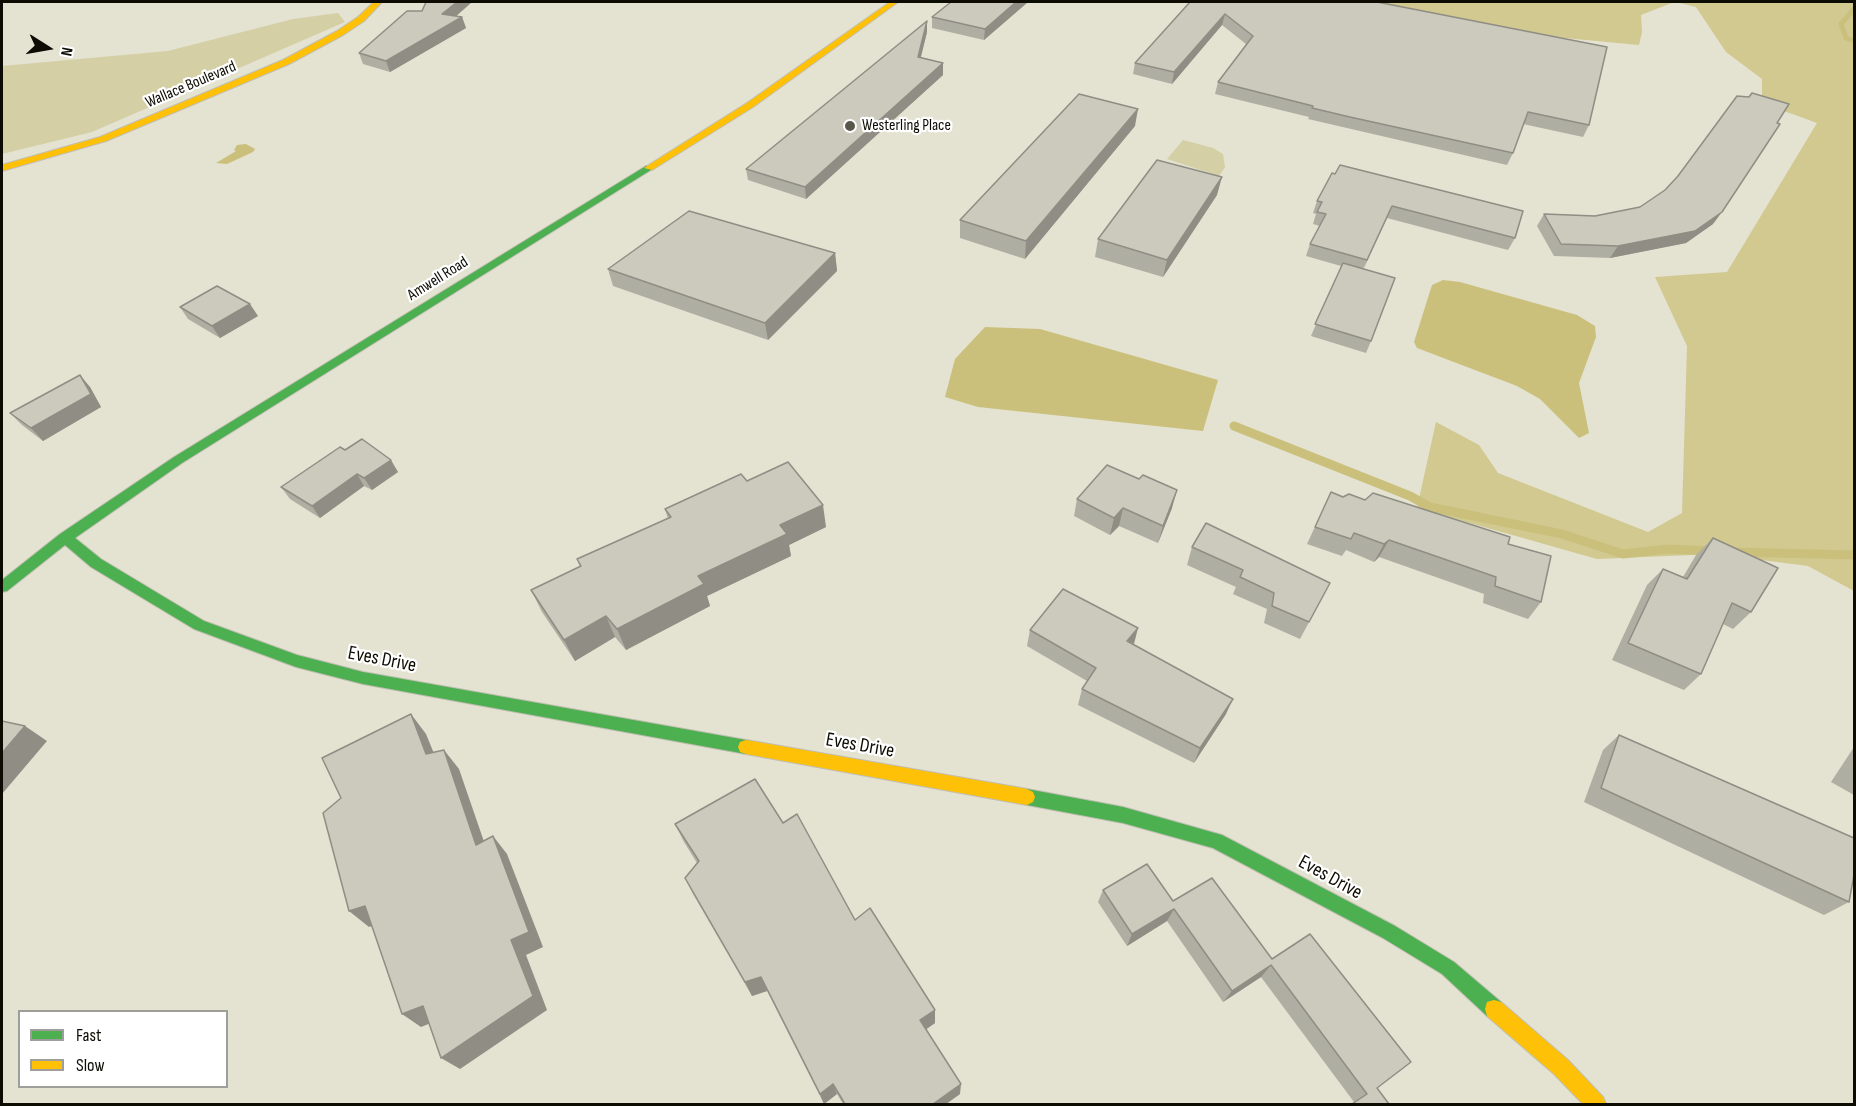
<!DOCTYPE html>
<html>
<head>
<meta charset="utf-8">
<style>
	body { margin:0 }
	#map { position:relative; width:1856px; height:1106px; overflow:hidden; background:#e4e2d1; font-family:"Sofia Sans Condensed",sans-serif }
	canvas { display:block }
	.frame { position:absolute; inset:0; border:3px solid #0d0c03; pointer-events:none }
	.legend { position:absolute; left:18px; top:1010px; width:210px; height:78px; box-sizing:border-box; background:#fff; border:2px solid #9e9e9a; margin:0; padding:8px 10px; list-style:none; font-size:18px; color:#0d0c03 }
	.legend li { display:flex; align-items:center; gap:12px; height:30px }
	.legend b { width:30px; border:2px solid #9e9e9a }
	.north { position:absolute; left:18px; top:18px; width:60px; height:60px; -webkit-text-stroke:4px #fff; paint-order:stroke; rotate:101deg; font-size:16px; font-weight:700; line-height:24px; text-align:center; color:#0d0c03 }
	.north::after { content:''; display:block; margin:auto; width:21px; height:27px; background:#0d0c03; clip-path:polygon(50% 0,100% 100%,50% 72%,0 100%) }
</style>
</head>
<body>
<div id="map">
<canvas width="1856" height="1106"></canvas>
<div class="frame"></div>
<ul class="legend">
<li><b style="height:8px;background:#4caf50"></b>Fast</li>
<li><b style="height:8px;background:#ffc107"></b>Slow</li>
</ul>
<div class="north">N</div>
</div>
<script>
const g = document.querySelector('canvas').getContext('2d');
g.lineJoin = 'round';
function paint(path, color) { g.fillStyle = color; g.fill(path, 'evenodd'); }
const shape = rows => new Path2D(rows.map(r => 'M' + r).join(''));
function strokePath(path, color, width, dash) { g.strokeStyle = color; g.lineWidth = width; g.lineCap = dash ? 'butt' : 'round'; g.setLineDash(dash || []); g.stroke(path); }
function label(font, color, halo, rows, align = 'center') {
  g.font = font + ' "Sofia Sans Condensed",sans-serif'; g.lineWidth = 4.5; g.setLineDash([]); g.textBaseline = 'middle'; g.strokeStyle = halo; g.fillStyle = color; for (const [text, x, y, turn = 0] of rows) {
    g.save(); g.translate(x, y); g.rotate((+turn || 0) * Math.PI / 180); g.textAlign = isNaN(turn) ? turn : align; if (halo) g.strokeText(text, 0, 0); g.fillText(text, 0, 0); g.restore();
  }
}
paint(shape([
	[338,13,345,22,92,132,2,154,2,66,168,51,293,19],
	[1183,140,1213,148,1223,154,1225,167,1219,176,1167,159]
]), '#d4cfa4');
paint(shape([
	[1371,2,1674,2,1641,15,1642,32,1639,45,1512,33],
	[1676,2,1854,2,1854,591,1808,566,1715,554,1597,559,1417,508,1436,422,1479,445,1498,473,1648,532,1682,513,1687,346,1655,277,1727,272,1817,123,1762,103,1762,79,1726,52,1696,7]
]), '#d1c990');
paint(shape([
	[246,144,255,149,253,152,227,164,216,163,236,151,234,150,237,145],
	[1443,280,1460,282,1577,315,1595,326,1596,337,1579,383,1589,433,1579,438,1540,399,1517,386,1417,348,1414,342,1432,285],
	[985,327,1040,329,1218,380,1203,431,978,407,945,397,955,359]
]), '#cac07c');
strokePath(shape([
	[1854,9,1841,24,1846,38,1854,41]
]), '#cac07c', 5);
strokePath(shape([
	[1234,426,1410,496,1430,507,1562,534,1623,554,1667,549,1713,551],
	[1733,552,1854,555]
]), '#cac07c', 9);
const fast = shape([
	[646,166,654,168,182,463,75,538,101,559,204,621,297,655,363,672,746,740,752,742,754,747,752,752,746,754,363,684,296,667,194,629,91,567,65,545,7,591,2,592,2,580,60,534,174,457,646,166],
	[1027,789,1123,807,1222,835,1395,926,1454,962,1501,1002,1503,1009,1501,1016,1494,1018,1487,1016,1442,974,1383,938,1213,848,1123,823,1027,805,1021,802,1019,797,1021,792,1027,789]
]);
const slow = shape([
	[374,2,382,2,364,21,343,35,289,64,106,141,2,171,2,165,100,137,283,60,337,31,358,17,374,2],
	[890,2,898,2,753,107,652,170,644,168,747,103,890,2],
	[746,740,1027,789,1033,792,1035,797,1033,802,1027,805,746,754,740,752,738,747,740,742,746,740],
	[1494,1000,1501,1002,1568,1060,1603,1097,1606,1104,1583,1104,1554,1074,1487,1016,1485,1009,1487,1002,1494,1000]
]);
strokePath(fast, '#c0beb2', 2);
strokePath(slow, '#c0beb2', 2);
paint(fast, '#4caf50');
paint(slow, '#ffc107');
paint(shape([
	[426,2,472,2,456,16,462,17,466,28,390,72,363,64,359,53,422,11],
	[1028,2,984,40,932,28,932,17],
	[1190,2,1589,125,1583,137,1523,124,1513,153,1507,165,1308,119,1309,117,1215,94,1218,82,1246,44,1222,25,1172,84,1133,74,1135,63],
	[927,32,921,57,943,63,943,75,806,199,748,180,746,169],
	[1135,126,1025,259,960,238,960,220],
	[1332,173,1515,238,1508,250,1387,218,1363,269,1371,341,1366,353,1311,336,1341,266,1306,256,1310,244,1320,226,1313,224,1316,214,1313,213,1317,201],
	[1217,195,1163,277,1095,257,1098,239],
	[1544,214,1595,216,1713,224,1686,243,1610,258,1554,256,1537,226],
	[835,253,837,271,768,340,613,286,608,269],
	[180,307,258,316,220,338,188,319],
	[90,387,101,407,43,441,22,425,10,413],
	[345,450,398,472,372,490,364,486,320,518,290,499,281,487],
	[747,481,826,527,789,545,791,556,707,596,710,606,626,650,615,637,575,661,542,612,531,590,580,567,577,559,668,519,665,509],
	[1331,492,1343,497,1508,544,1541,602,1528,619,1483,603,1484,594,1379,557,1374,562,1346,550,1342,556,1307,544],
	[1077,499,1172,508,1158,543,1119,526,1110,535,1074,516],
	[1713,538,1751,612,1733,629,1723,624,1701,674,1684,690,1612,660,1647,585,1663,569,1683,577,1696,555],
	[1192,547,1330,583,1300,639,1264,623,1267,609,1233,594,1236,587,1187,565],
	[1030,630,1133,644,1226,714,1194,763,1078,705,1082,689,1087,681,1027,646],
	[1619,735,1849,902,1824,915,1584,802,1603,750],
	[1854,747,1854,795,1831,782],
	[783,823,855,920,935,1010,935,1023,926,1029,960,1094,946,1104,843,1104,837,1094,824,1104,767,991,752,996,693,894,685,878,697,863,684,842,675,824],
	[1103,890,1173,901,1272,959,1377,1088,1389,1104,1350,1104,1354,1102,1261,977,1223,1002,1167,921,1127,946,1098,902]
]), '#afaea3');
paint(shape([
	[457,2,472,2,446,25,442,14],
	[1016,2,1028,2,984,40,985,29],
	[1225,14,1222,25,1172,84,1174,72],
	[462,17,466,28,390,72,386,61],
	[927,21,927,32,918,68,918,57],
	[943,63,943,75,806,199,805,187],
	[1138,109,1135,126,1025,259,1026,241],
	[1222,177,1217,195,1163,277,1167,260],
	[1392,206,1387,218,1362,272,1367,260],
	[1722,212,1713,224,1686,243,1610,258,1618,246],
	[835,253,837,271,768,340,765,323],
	[250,304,258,316,220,338,212,326],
	[80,375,90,387,101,407,43,441,31,428],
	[391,460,398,472,372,490,364,478],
	[357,474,364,486,320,518,312,506],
	[1177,490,1172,508,1158,543,1163,526],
	[823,505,826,527,789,545,791,556,707,596,710,606,626,650,617,629,698,576,780,525],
	[1123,508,1119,526,1110,535,1114,518],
	[1389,540,1379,557,1374,562,1384,544],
	[606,616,615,637,575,661,564,640],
	[1138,628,1134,644,1127,641],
	[1233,699,1226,714,1194,763,1200,748],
	[411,714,426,734,442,773,426,754],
	[25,726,47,741,2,794,2,753],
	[444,750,459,769,491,862,476,845],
	[493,836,507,854,543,947,526,955,547,1010,460,1069,441,1058,511,940],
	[365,906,384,922,369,927,349,911],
	[1174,909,1167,921,1127,946,1132,934],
	[1271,965,1261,977,1223,1002,1232,991],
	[761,977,767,991,752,996,745,982],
	[423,1006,441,1019,421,1027,402,1014],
	[935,1010,935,1023,921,1033,920,1020],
	[833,1084,837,1094,824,1104,820,1094],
	[961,1084,960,1094,946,1104,933,1104]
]), '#8f8d84');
const building = shape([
	[426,2,457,2,442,14,462,17,386,61,359,53,407,11,422,11,426,2],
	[951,2,1016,2,985,29,932,17,951,2],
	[1190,2,1377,2,1607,47,1589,125,1528,112,1513,153,1350,117,1312,108,1313,106,1218,82,1253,36,1225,14,1174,72,1135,63,1190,2],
	[927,21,918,57,943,63,805,187,746,169,927,21],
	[1752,93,1789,104,1777,123,1780,124,1722,212,1695,231,1618,246,1561,244,1544,214,1595,216,1640,207,1665,190,1678,176,1737,96,1749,97,1752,93],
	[1079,94,1138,109,1026,241,960,220,1079,94],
	[1157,160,1222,177,1167,260,1098,239,1157,160],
	[1340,165,1523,211,1515,238,1392,206,1367,260,1310,244,1326,214,1317,212,1322,202,1317,201,1332,173,1335,174,1340,165],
	[689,211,835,253,765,323,608,269,689,211],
	[1343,263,1395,278,1371,341,1315,324,1343,263],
	[217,286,250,304,212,326,180,307,217,286],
	[80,375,91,394,31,428,10,413,80,375],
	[362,439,391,460,364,478,357,474,312,506,281,487,340,447,345,450,362,439],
	[788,462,823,505,780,525,787,534,698,576,704,584,617,629,606,616,564,640,531,590,581,566,577,559,671,517,665,509,741,474,747,481,788,462],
	[1107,465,1139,479,1143,475,1177,490,1163,526,1123,508,1114,518,1077,499,1107,465],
	[1331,492,1343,497,1349,494,1365,500,1373,493,1510,537,1508,544,1551,556,1541,602,1495,586,1496,577,1389,540,1384,544,1354,533,1351,539,1315,527,1331,492],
	[1206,523,1330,583,1309,622,1272,606,1274,593,1240,577,1243,570,1192,547,1206,523],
	[1713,538,1778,568,1751,612,1732,603,1701,674,1628,643,1663,569,1687,579,1713,538],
	[1063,589,1138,628,1127,641,1233,699,1200,748,1082,689,1096,668,1030,630,1063,589],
	[411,714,426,754,444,750,476,845,493,836,529,932,511,940,533,996,441,1058,423,1006,402,1014,365,906,349,911,323,813,341,798,322,758,411,714],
	[2,721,25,726,2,753,2,721],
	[1619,735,1854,838,1854,875,1849,902,1601,788,1619,735],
	[755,779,783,823,797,814,855,920,870,908,935,1010,920,1020,961,1084,933,1104,845,1104,833,1084,820,1094,761,977,745,982,685,878,699,861,675,824,755,779],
	[1147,864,1173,901,1212,878,1272,959,1310,934,1411,1062,1377,1088,1389,1104,1352,1104,1367,1094,1271,965,1232,991,1174,909,1132,934,1103,890,1147,864]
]);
paint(building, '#cccabd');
strokePath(building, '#8f8d84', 1.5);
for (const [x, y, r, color] of [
	[850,126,6,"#58574b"]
]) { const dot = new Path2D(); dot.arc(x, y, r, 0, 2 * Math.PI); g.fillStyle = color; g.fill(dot); strokePath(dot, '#fff', 2); }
label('16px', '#0d0c03', '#fff', [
	["Wallace Boulevard",191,85,-23],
	["Amwell Road",438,279,-32]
]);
label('16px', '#0d0c03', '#fff', [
	["Westerling Place",862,126]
], 'left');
label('20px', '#0d0c03', '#fff', [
	["Eves Drive",382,660,11],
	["Eves Drive",860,746,10],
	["Eves Drive",1330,878,29]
]);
</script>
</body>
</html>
